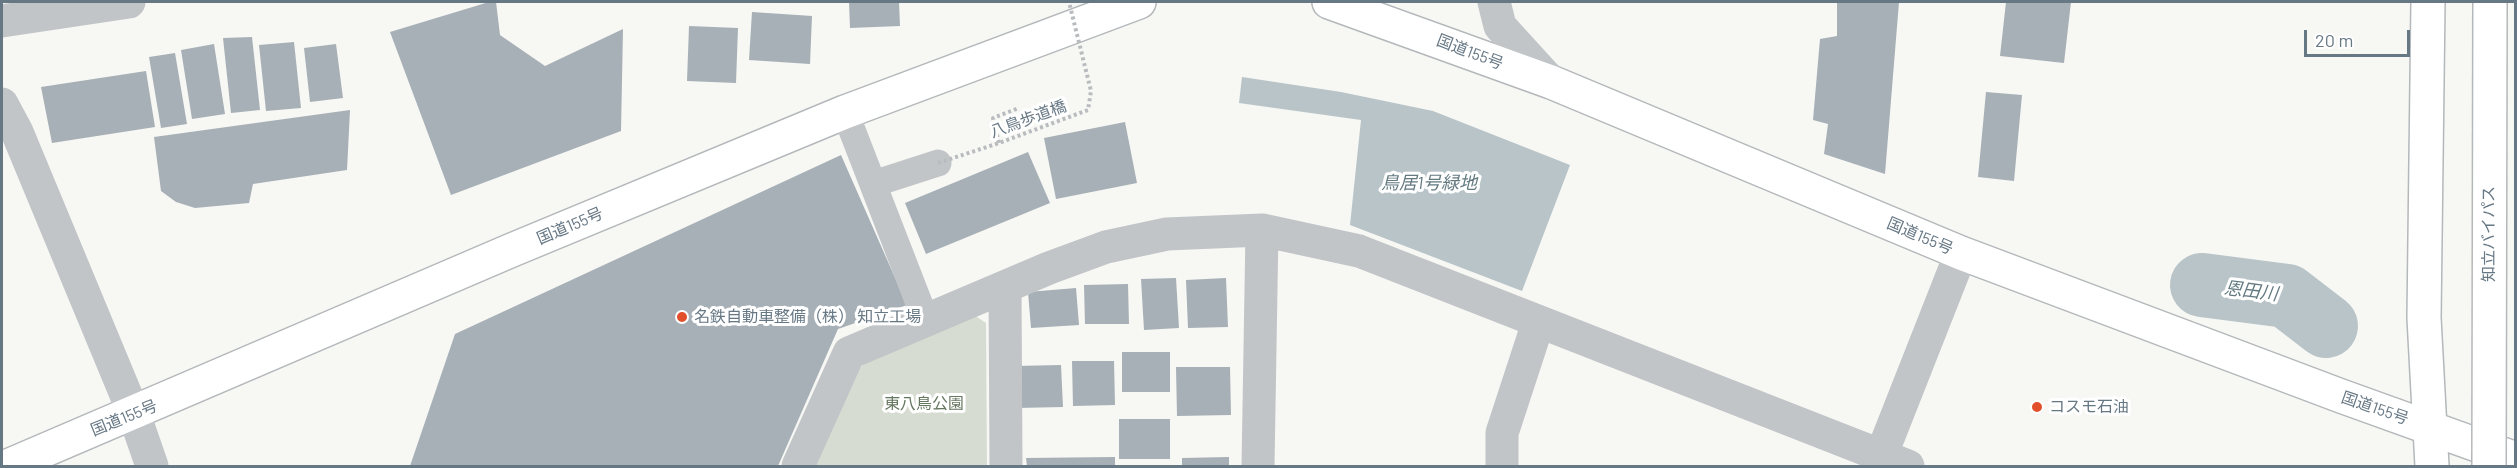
<!DOCTYPE html>
<html>
<head>
<meta charset="utf-8">
<style>
	body { margin:0 }
	#map { position:relative; width:2517px; height:468px; overflow:hidden; background:#f7f7f4; font-family:Barlow,sans-serif }
	canvas { display:block }
	.frame { position:absolute; inset:0; border:3px solid #677885; pointer-events:none }
	.scale { position:absolute; left:2304px; top:30px; width:106px; height:27px; box-sizing:border-box; border:3px solid #677885; border-top:0; padding-left:8px; font-size:18px; line-height:21px; white-space:nowrap; color:#677885; -webkit-text-stroke:4px #fff; paint-order:stroke }
</style>
</head>
<body>
<div id="map">
<canvas width="2517" height="468"></canvas>
<div class="frame"></div>
<div class="scale">20 m</div>
</div>
<script>
const g = document.querySelector('canvas').getContext('2d');
g.lineJoin = 'round';
function paint(path, color) { g.fillStyle = color; g.fill(path, 'evenodd'); }
const shape = rows => new Path2D(rows.map(r => 'M' + r).join(''));
function strokePath(path, color, width, dash) { g.strokeStyle = color; g.lineWidth = width; g.lineCap = dash ? 'butt' : 'round'; g.setLineDash(dash || []); g.stroke(path); }
function label(font, color, halo, rows, align = 'center') {
  g.font = font + ' Barlow,"Noto Sans JP",sans-serif'; g.lineWidth = 6; g.setLineDash([]); g.textBaseline = 'middle'; g.strokeStyle = halo; g.fillStyle = color; for (const [text, x, y, turn = 0] of rows) {
    g.save(); g.translate(x, y); g.rotate((+turn || 0) * Math.PI / 180); g.textAlign = isNaN(turn) ? turn : align; if (halo) g.strokeText(text, 0, 0); g.fillText(text, 0, 0); g.restore();
  }
}
paint(shape([
	[974,315,986,323,987,466,814,466,856,373,866,361]
]), '#d7dcd3');
paint(shape([
	[1242,77,1341,92,1433,111,1570,165,1522,291,1350,225,1361,120,1239,103]
]), '#b8c4c8');
strokePath(shape([
	[2202,285,2287,296,2326,326]
]), '#b8c4c8', 64);
paint(shape([
	[489,2,496,2,500,35,545,66,623,29,621,131,451,195,390,32],
	[849,2,899,2,900,26,850,28],
	[1835,2,1899,2,1885,174,1824,154,1828,124,1813,120,1820,39,1837,36,1837,3],
	[2006,2,2071,2,2064,63,2000,56],
	[752,12,812,16,810,64,749,60],
	[689,26,738,28,736,83,687,81],
	[252,37,260,110,231,113,223,38],
	[294,42,301,108,266,111,259,45],
	[214,44,225,114,192,119,181,50],
	[336,44,343,98,310,102,304,48],
	[175,53,187,124,161,128,149,57],
	[146,71,155,127,52,143,41,87],
	[1986,92,2022,95,2014,181,1978,177],
	[350,110,347,170,253,184,249,203,195,208,176,202,161,191,154,137],
	[1125,122,1137,183,1056,199,1044,138],
	[1028,152,1050,203,926,254,905,203],
	[841,155,907,305,838,329,778,466,410,466,455,334],
	[1176,278,1179,328,1144,330,1141,279],
	[1226,278,1228,327,1188,328,1186,280],
	[1128,284,1129,324,1085,324,1084,285],
	[1076,288,1079,325,1031,328,1028,292],
	[1122,352,1170,352,1170,392,1122,392],
	[1072,361,1114,361,1115,405,1073,406],
	[1061,365,1063,407,1017,408,1015,366],
	[1176,367,1230,367,1231,415,1177,416],
	[1119,419,1170,419,1170,459,1119,459],
	[1115,457,1115,466,1027,466,1026,458],
	[1229,457,1229,466,1182,466,1182,458]
]), '#a7b0b6');
const trunk = shape([
	[1329,2,1551,82,1961,253,2341,396,2516,459],
	[2428,2,2424,318,2432,466],
	[8,466,512,250,845,112,1139,2]
]);
strokePath(trunk, '#b4b8bb', 36);
strokePath(shape([
	[999,143,993,118,1019,108]
]), '#b9bcbf', 4, [3, 3]);
strokePath(shape([
	[845,112,926,321],
	[873,184,938,163]
]), '#c1c5c8', 27);
strokePath(shape([
	[1005,288,1006,466],
	[1881,456,1961,253],
	[798,466,849,353,1049,268,1106,247,1167,234,1262,230,1359,251,1908,466],
	[1258,466,1262,230],
	[1502,466,1502,433,1538,323]
]), '#c1c5c8', 33);
strokePath(shape([
	[1494,2,1500,26,1551,82],
	[2,21,129,2],
	[2,104,17,132,134,414,152,466]
]), '#c1c5c8', 33);
strokePath(trunk, '#fff', 33);
const trunkBridge = shape([
	[2489,466,2490,2]
]);
strokePath(trunkBridge, '#b4b8bb', 36, []);
strokePath(shape([
	[938,163,999,143,1088,110,1091,91,1069,2]
]), '#b9bcbf', 4, [3, 3]);
strokePath(trunkBridge, '#fff', 33);
for (const [x, y, r, color] of [
	[682,317,6,"#e14f2b"],
	[2037,407,6,"#e14f2b"]
]) { const dot = new Path2D(); dot.arc(x, y, r, 0, 2 * Math.PI); g.fillStyle = color; g.fill(dot); strokePath(dot, '#fff', 2); }
label('16px', '#677885', '#fff', [
	["国道155号",1470,52,21],
	["八鳥歩道橋",1028,119,-20],
	["国道155号",570,226,-23],
	["知立バイパス",2489,234,-90],
	["国道155号",1920,236,23],
	["国道155号",2375,408,19],
	["国道155号",124,418,-22]
]);
label('16px', '#677885', '#fff', [
	["名鉄自動車整備（株） 知立工場",694,317],
	["コスモ石油",2049,407]
], 'left');
label('16px', '#667761', '#fff', [
	["東八鳥公園",924,404]
]);
label('italic 18px', '#637a81', '#fff', [
	["鳥居1号緑地",1429,183],
	["恩田川",2251,291,7]
]);
</script>
</body>
</html>
